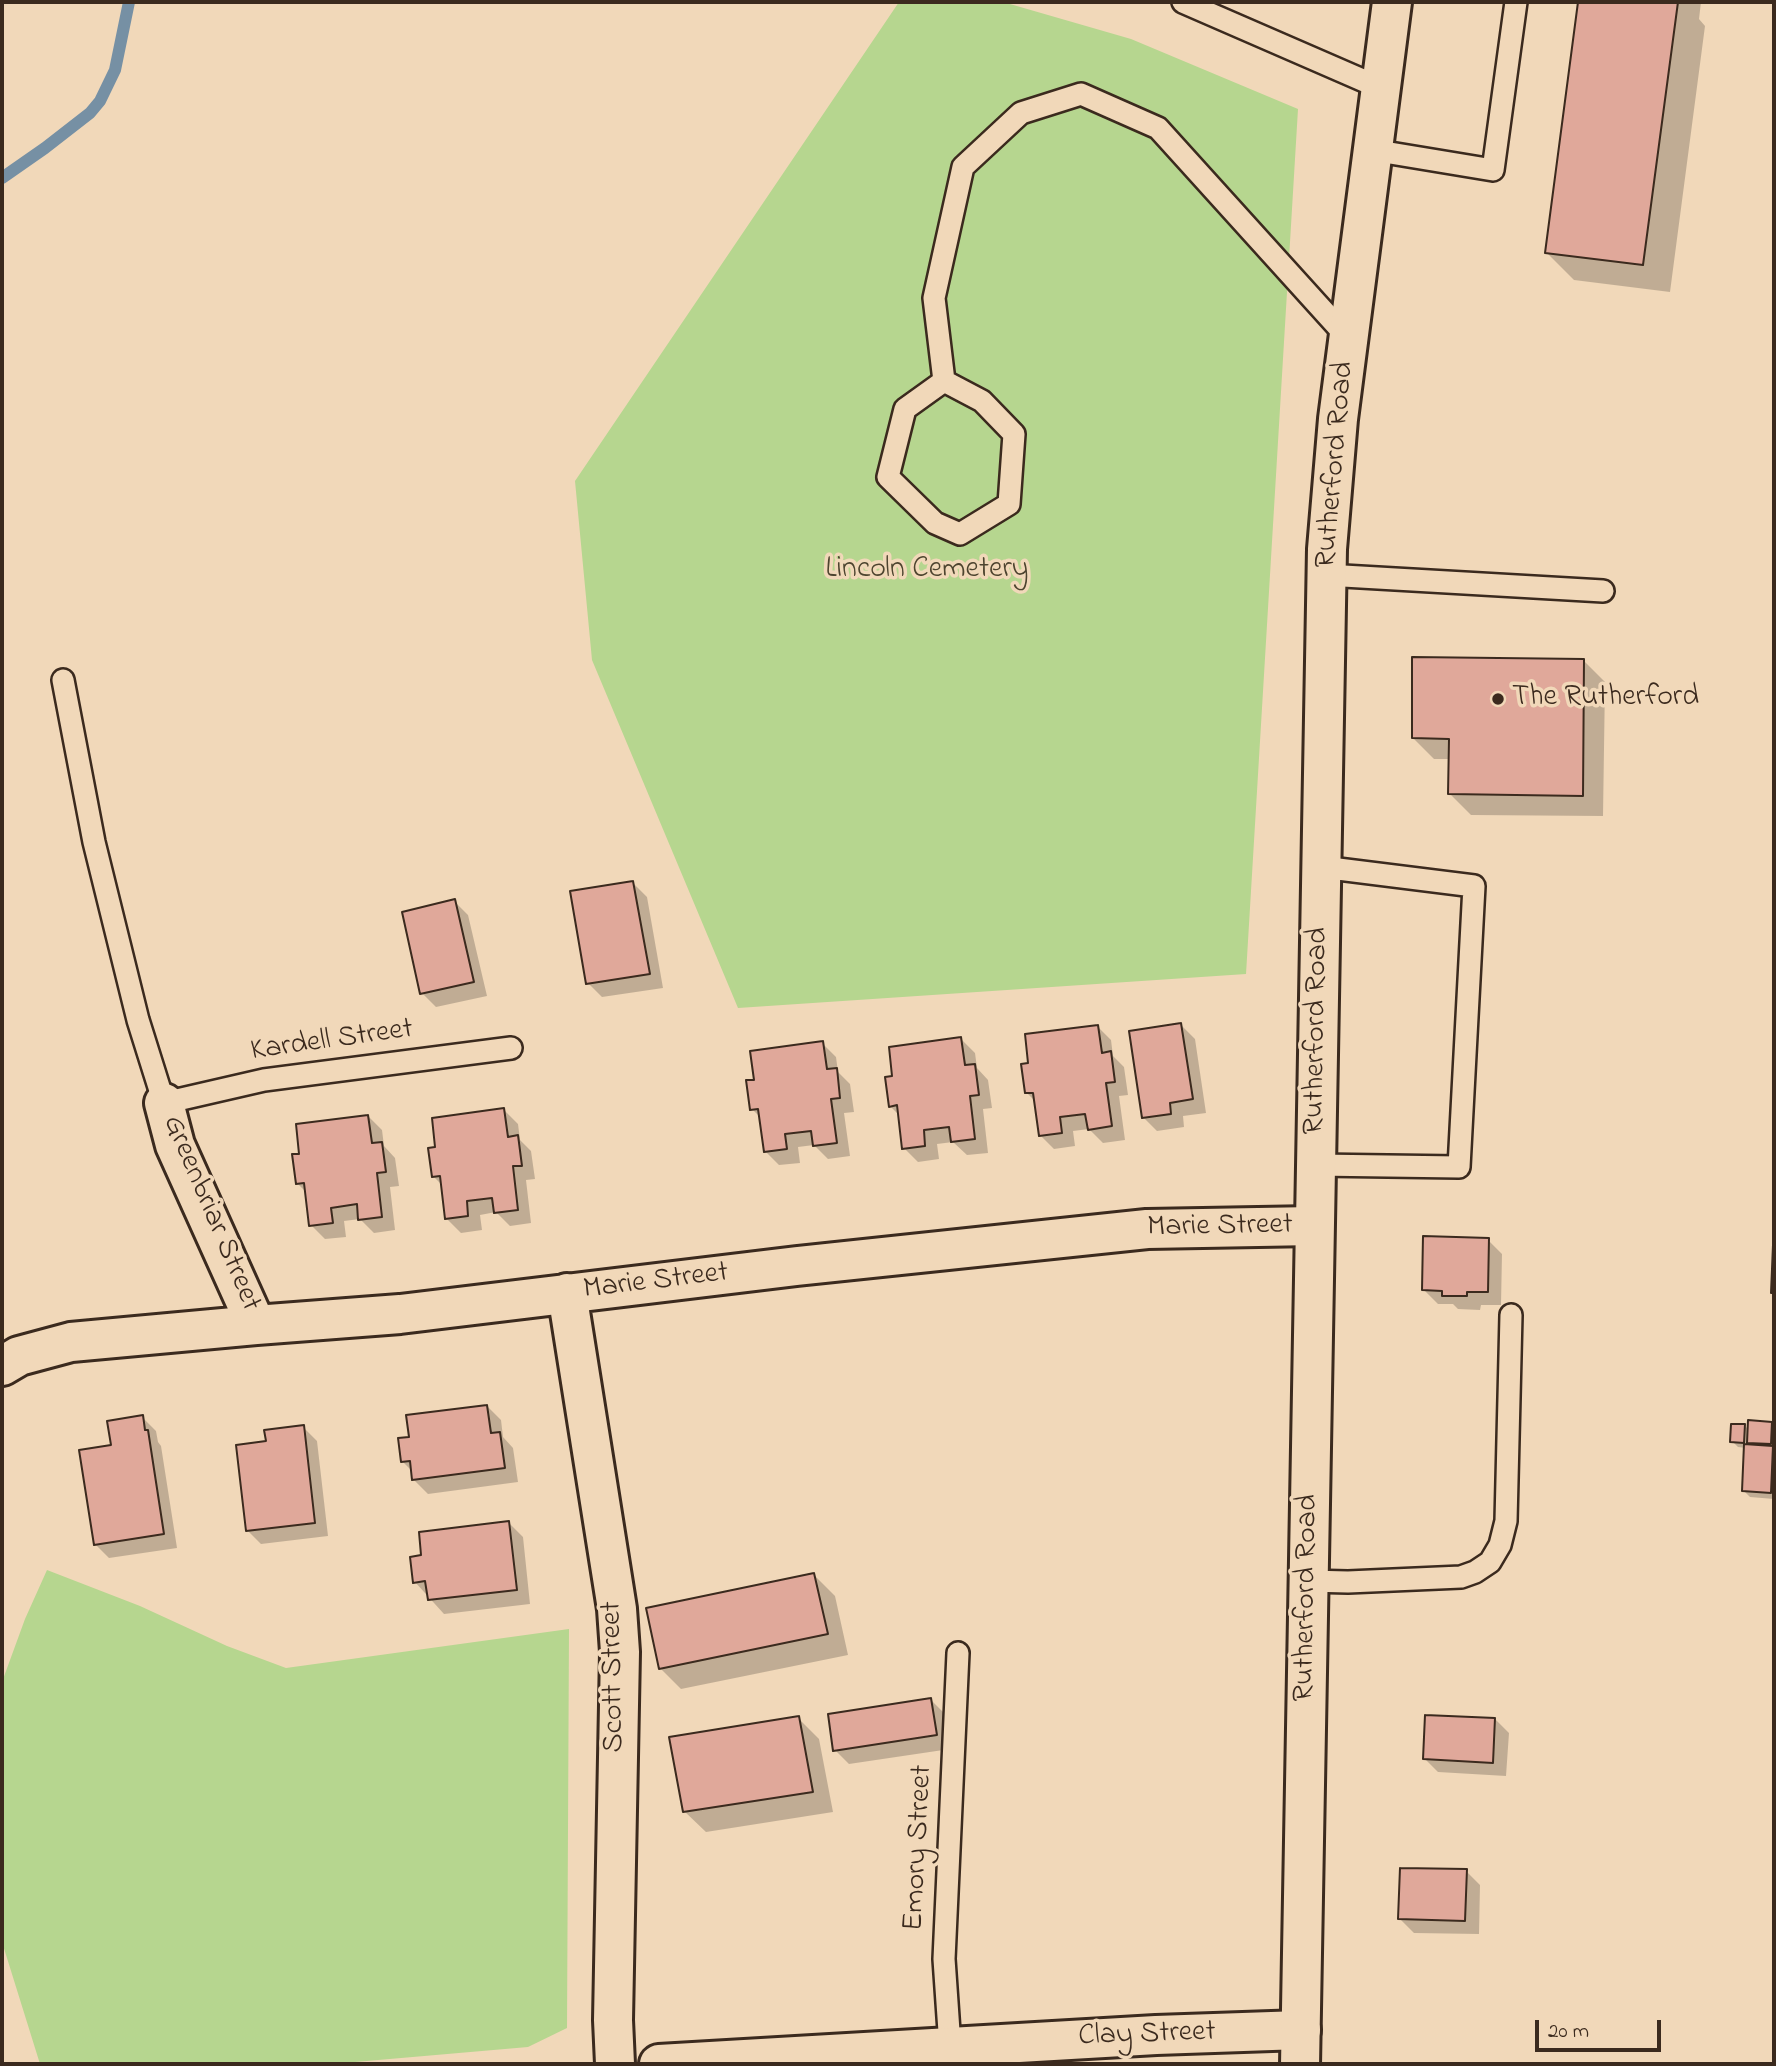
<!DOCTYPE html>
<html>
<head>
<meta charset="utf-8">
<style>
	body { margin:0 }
	#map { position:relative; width:1776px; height:2066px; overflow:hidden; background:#f1d8b9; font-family:"Indie Flower",sans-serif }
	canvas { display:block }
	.frame { position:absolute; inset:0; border:4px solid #3b2a1e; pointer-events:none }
	.scale { position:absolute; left:1535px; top:2020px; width:126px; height:32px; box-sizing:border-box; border:4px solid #3b2a1e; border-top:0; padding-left:9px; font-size:21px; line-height:24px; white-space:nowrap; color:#3b2a1e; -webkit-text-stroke:5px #f1d8b9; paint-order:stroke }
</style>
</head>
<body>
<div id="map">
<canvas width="1776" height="2066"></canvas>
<div class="frame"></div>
<div class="scale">20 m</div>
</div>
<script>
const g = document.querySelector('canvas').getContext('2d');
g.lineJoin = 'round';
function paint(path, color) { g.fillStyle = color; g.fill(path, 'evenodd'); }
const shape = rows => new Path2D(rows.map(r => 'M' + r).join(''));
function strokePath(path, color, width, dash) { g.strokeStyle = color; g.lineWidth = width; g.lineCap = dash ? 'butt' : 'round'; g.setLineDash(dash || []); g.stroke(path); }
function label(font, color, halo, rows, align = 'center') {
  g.font = font + ' "Indie Flower",sans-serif'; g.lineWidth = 7; g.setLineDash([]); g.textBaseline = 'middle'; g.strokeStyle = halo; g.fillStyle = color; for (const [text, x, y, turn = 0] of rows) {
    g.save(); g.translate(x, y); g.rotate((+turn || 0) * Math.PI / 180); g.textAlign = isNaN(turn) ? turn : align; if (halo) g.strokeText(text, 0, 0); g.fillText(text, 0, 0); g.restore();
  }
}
paint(shape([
	[899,2,1003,2,1131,39,1298,109,1246,974,738,1008,592,660,575,481],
	[47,1570,140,1606,227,1646,286,1668,569,1629,567,2028,528,2047,332,2064,40,2064,2,1942,2,1682,25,1619]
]), '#b6d68f');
paint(shape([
	[1580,2,1701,2,1699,19,1705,26,1670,292,1574,280,1546,252],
	[1584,661,1605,682,1603,816,1471,815,1450,794,1451,759,1434,759,1413,738],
	[633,883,647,897,663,988,602,997,588,983],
	[454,901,468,915,487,996,436,1007,422,993],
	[1181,1025,1195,1039,1206,1113,1183,1116,1184,1127,1157,1131,1143,1117],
	[1097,1026,1111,1040,1113,1056,1124,1067,1128,1095,1119,1096,1125,1140,1103,1143,1089,1129,1073,1131,1075,1146,1054,1149,1040,1135,1036,1102,1027,1093,1030,1064],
	[961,1039,975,1053,977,1068,988,1080,992,1108,983,1109,988,1153,967,1155,953,1142,937,1144,939,1159,918,1162,904,1148,900,1116,890,1106],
	[822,1043,836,1057,838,1072,850,1084,854,1112,844,1113,850,1156,828,1159,814,1145,798,1147,800,1163,779,1165,765,1151,761,1118,752,1109,756,1081],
	[504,1110,518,1124,520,1140,531,1151,535,1179,526,1180,531,1223,510,1226,496,1212,480,1215,482,1230,461,1233,447,1219,443,1186,433,1176,437,1148],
	[368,1116,382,1130,384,1146,395,1158,399,1186,390,1187,395,1230,374,1233,360,1219,344,1221,346,1237,325,1239,311,1225,307,1193,297,1183,301,1155],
	[1488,1240,1502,1254,1501,1305,1481,1305,1480,1310,1458,1309,1453,1304,1438,1304,1424,1290],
	[487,1406,501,1420,503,1437,513,1448,518,1482,428,1494,414,1480,413,1472,403,1462,411,1438],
	[142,1417,156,1431,158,1442,161,1446,177,1548,109,1558,95,1544,113,1446],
	[1771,1424,1774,1427,1774,1499,1750,1497,1743,1490,1746,1448,1738,1447,1732,1441,1745,1426,1749,1430],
	[303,1427,317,1441,328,1536,261,1544,247,1530,268,1443],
	[509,1523,523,1537,530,1604,444,1614,415,1582,423,1557],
	[814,1575,835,1596,848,1655,681,1689,660,1668],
	[931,1700,945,1714,950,1749,849,1764,835,1750],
	[798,1718,819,1739,833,1812,706,1832,684,1811],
	[1495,1719,1509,1733,1506,1776,1438,1772,1424,1758],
	[1466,1871,1480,1885,1479,1934,1414,1933,1400,1919]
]), '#0003');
strokePath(shape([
	[2,178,45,148,90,113,100,101,115,70,129,2]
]), '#7690a4', 12);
const building = shape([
	[1578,2,1678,2,1643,265,1545,253,1578,2],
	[1412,657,1584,659,1583,796,1448,794,1449,739,1412,738,1412,657],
	[633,881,650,974,586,984,570,891,633,881],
	[455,899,474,982,420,994,402,912,455,899],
	[1181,1023,1193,1099,1170,1103,1171,1114,1142,1118,1129,1031,1181,1023],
	[1098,1025,1102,1053,1111,1051,1115,1082,1106,1083,1112,1126,1088,1130,1085,1114,1060,1117,1062,1133,1039,1136,1033,1093,1025,1093,1021,1064,1028,1063,1025,1034,1098,1025],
	[961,1037,965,1065,975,1064,979,1095,970,1096,975,1139,951,1142,949,1127,924,1130,925,1146,902,1149,897,1105,889,1107,885,1077,892,1076,889,1047,961,1037],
	[823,1041,827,1069,837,1068,840,1098,831,1099,837,1143,813,1146,811,1131,785,1134,787,1149,764,1152,758,1109,750,1110,746,1080,754,1080,750,1051,823,1041],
	[504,1108,508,1137,518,1135,522,1166,513,1166,518,1210,494,1213,492,1198,467,1201,468,1216,445,1219,440,1176,432,1177,428,1148,435,1147,432,1118,504,1108],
	[368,1115,372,1143,382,1142,386,1172,377,1173,382,1217,358,1220,357,1204,331,1208,333,1223,309,1226,304,1183,296,1184,292,1154,299,1154,296,1124,368,1115],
	[1423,1236,1489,1238,1488,1292,1467,1292,1467,1296,1442,1296,1442,1291,1422,1290,1423,1236],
	[1773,1245,1774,1245,1774,1293,1771,1293,1773,1245],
	[487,1405,491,1433,500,1432,505,1468,412,1480,410,1461,401,1462,398,1438,409,1437,406,1415,487,1405],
	[143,1415,145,1430,148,1430,164,1534,94,1545,79,1450,111,1445,107,1421,143,1415],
	[1748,1420,1772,1422,1771,1444,1747,1443,1748,1420],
	[1731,1424,1745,1424,1744,1443,1730,1442,1731,1424],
	[304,1425,315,1523,246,1531,236,1445,266,1441,264,1430,304,1425],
	[1744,1444,1773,1446,1771,1493,1742,1491,1744,1444],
	[509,1521,517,1590,428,1600,425,1581,413,1583,410,1557,421,1555,419,1532,509,1521],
	[814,1573,828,1634,659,1669,646,1608,814,1573],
	[931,1698,937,1735,833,1751,828,1714,931,1698],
	[1425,1715,1495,1718,1493,1763,1423,1759,1425,1715],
	[799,1716,813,1792,683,1812,669,1737,799,1716],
	[1400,1868,1467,1869,1465,1921,1398,1919,1400,1868]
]);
paint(building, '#e0a89a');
strokePath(building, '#3b2a1e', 2);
const service = shape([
	[1183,2,1383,89],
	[1372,150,1493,170,1516,2],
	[944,381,982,401,1014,434,1009,504,960,534,935,523,888,477,905,409,944,381,934,298,963,167,1021,113,1081,94,1158,128,1348,338],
	[1326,575,1603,591],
	[63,680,94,842,138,1020,164,1103,264,1080,511,1048],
	[1316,1165,1459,1167,1474,886,1322,867],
	[1308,1581,1348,1582,1461,1577,1475,1572,1490,1562,1500,1545,1506,1521,1511,1315],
	[950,2046,944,1959,958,1653]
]);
const minor = shape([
	[164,1103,175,1145,256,1325],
	[567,1293,617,1609,620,1652,613,2020,615,2064],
	[2,1366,19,1356,71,1342,256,1325,400,1314,797,1266,1147,1229,1314,1226],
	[659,2064,1156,2035,1301,2030]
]);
const tertiary = shape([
	[1300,2064,1327,549,1338,419,1392,2]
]);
strokePath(service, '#3b2a1e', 26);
strokePath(minor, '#3b2a1e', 44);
strokePath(tertiary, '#3b2a1e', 44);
strokePath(service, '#f1d8b9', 21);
strokePath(minor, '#f1d8b9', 38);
strokePath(tertiary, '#f1d8b9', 38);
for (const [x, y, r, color] of [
	[1498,699,7,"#3b2a1e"]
]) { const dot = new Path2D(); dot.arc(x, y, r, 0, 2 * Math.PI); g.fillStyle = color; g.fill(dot); strokePath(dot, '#f1d8b9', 2.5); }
label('30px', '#3b2a1e', '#f1d8b9', [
	["Rutherford Road",1337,465,-85],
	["Rutherford Road",1318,1031,-89],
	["Kardell Street",332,1042,-8],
	["Greenbriar Street",210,1214,67],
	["Marie Street",1220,1228,-1],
	["Marie Street",656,1283,-7],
	["Rutherford Road",1308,1598,-89],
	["Scott Street",615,1677,-91],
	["Emory Street",920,1848,-87],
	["Clay Street",1147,2036,-2]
]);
label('30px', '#4d442f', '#f1d8b9', [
	["Lincoln Cemetery",927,571]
]);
label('30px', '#3b2a1e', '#f1d8b9', [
	["The Rutherford",1512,699]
], 'left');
</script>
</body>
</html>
